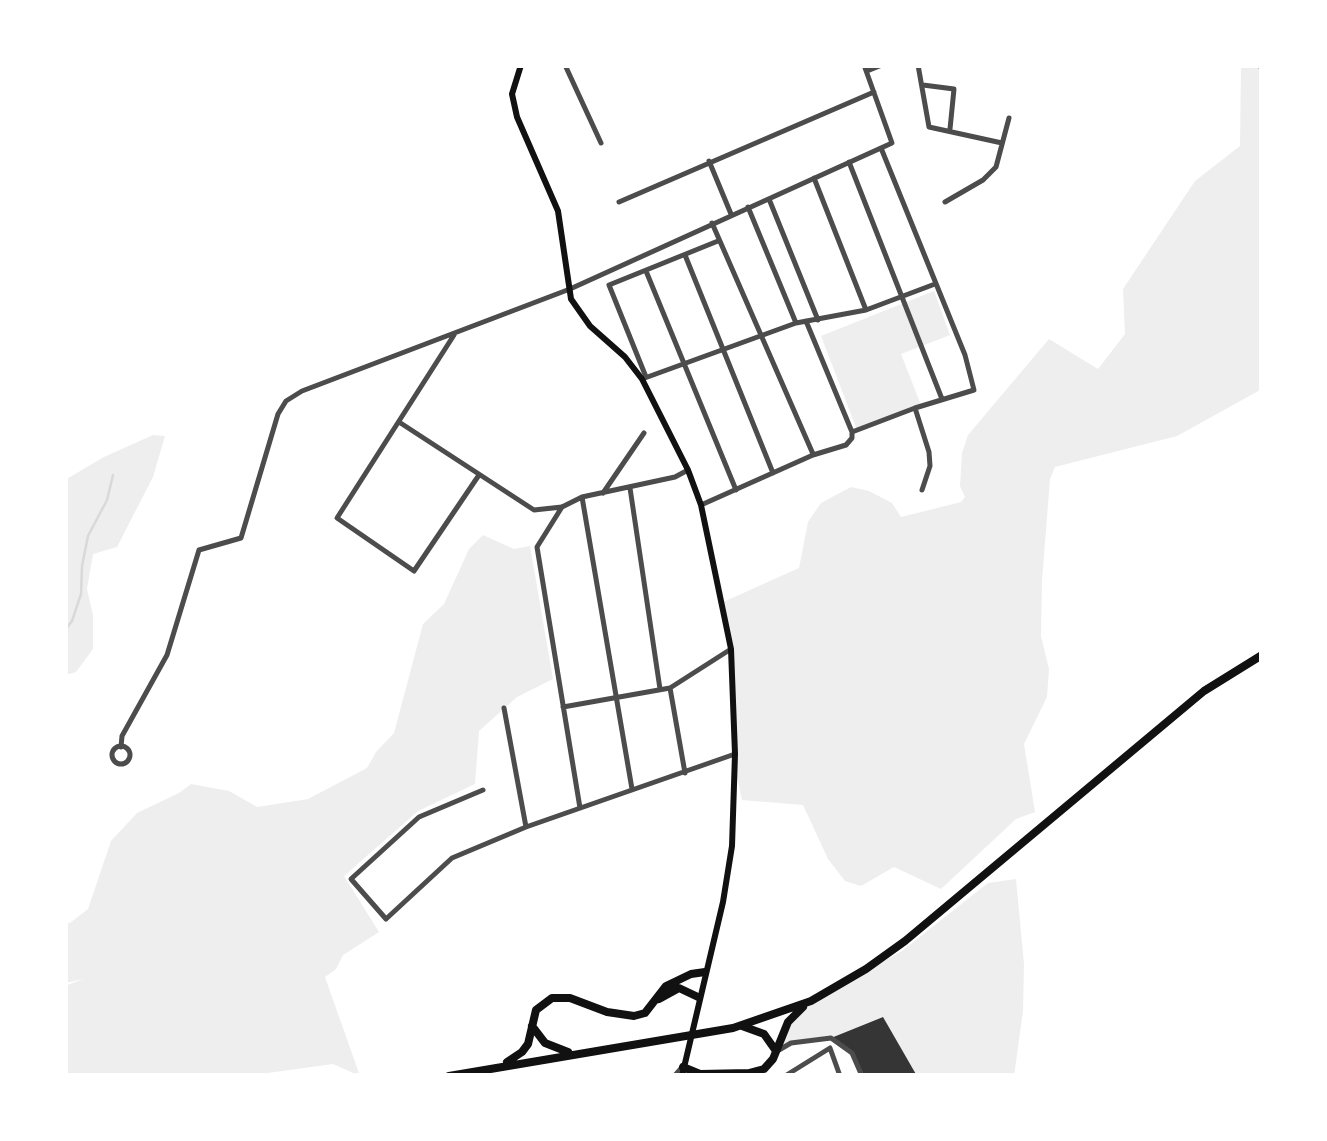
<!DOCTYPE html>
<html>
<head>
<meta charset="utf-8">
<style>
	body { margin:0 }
	#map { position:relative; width:1327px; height:1141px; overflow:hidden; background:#fff; font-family:"Roboto Condensed",sans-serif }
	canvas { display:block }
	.frame { position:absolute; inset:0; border:68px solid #fff; pointer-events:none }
</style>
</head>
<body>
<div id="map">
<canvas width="1327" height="1141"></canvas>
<div class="frame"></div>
</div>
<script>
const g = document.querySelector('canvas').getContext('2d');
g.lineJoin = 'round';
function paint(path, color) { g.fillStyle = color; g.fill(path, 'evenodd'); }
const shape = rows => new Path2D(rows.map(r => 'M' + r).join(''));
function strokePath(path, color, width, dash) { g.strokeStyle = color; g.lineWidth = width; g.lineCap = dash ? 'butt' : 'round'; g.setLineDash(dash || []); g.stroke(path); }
paint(shape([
	[1241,65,1260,65,1262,74,1262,389,1177,436,1055,467,1050,479,1042,581,1041,636,1049,669,1047,697,1024,744,1035,812,1016,819,941,889,894,867,861,886,845,881,828,859,803,805,742,800,735,768,731,659,721,603,799,568,808,522,821,503,851,487,869,491,892,503,901,517,961,502,965,497,960,486,962,453,968,435,1049,339,1098,369,1125,334,1123,289,1195,181,1240,146],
	[934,291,950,335,901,354,921,405,857,430,821,336],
	[153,435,165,436,153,477,117,547,93,554,87,589,93,615,93,649,76,672,65,675,65,480,104,457],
	[483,535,514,549,530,546,553,679,517,697,479,731,475,784,418,811,344,876,379,932,343,955,336,969,325,977,360,1076,333,1064,246,1076,65,1076,65,986,83,979,65,983,65,922,70,923,88,909,111,841,137,813,179,793,191,784,229,791,257,807,308,799,367,768,376,752,394,733,423,624,444,604,469,549],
	[1016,879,1024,964,1023,1011,1014,1076,917,1076,882,1017,831,1038,811,1038,776,1051,780,1037,799,1010,811,1001,902,951,988,883]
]), '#eee');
strokePath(shape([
	[65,630,72,621,81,594,82,566,88,536,107,500,113,475]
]), '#d9d9d9', 2.5);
paint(shape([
	[883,1017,917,1076,862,1076,852,1053,831,1038]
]), '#353535');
strokePath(shape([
	[565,65,601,143],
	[918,65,929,127,1002,143],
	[867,71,882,65],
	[923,85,954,89,950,129],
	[709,161,731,214],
	[849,162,942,399],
	[814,178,866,310],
	[769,199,818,320],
	[619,202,874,92],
	[945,202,983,180,996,167,1009,118],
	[748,207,796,323],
	[712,223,813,454],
	[685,255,773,473],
	[646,271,736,490],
	[806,321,852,432],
	[454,335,337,518,414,571,479,475],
	[646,377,609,285,718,241],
	[642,379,796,323,866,310,935,284],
	[915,408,929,452,930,466,922,490],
	[399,422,534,510,562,507,582,497,675,477,688,470],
	[630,488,660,689],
	[603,493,644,433],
	[582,497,632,789],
	[701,505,813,455,846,445,852,438,852,432,915,408,974,390,965,355,881,148],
	[562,507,537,547,580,808],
	[670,688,685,773],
	[563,707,670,688,731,649],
	[504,708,526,827],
	'112 755a9 9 0 1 1 18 0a9 9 0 1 1-18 0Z',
	[121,747,122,736,167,655,199,550,241,538,278,414,286,401,302,391,570,289,892,143,864,65],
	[483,790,419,817,351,879,386,919,452,858,526,827,735,754],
	[779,1050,791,1043,831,1038,852,1053,862,1076],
	[785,1076,830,1048,840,1076]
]), '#4c4c4c', 5);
strokePath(shape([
	[675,1076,683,1067]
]), '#4c4c4c', 6);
strokePath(shape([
	[521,65,512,94,517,117,558,211,571,299,590,326,625,357,642,379,688,470,701,505,731,649,735,754,732,846,723,902,682,1076],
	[1261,65,1262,69]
]), '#111', 6);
strokePath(shape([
	[659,999,679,988,698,997],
	[532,1026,545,1043,568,1052],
	[742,1026,764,1034,776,1051],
	[507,1062,522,1052,528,1044,536,1010,552,998,570,998,607,1012,634,1016,645,1013,666,986,691,974,705,972],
	[683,1067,700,1074,749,1073,764,1069,773,1059,788,1022,803,1007],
	[449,1076,733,1028,811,1001,866,969,905,941,1204,691,1262,655]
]), '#111', 8);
</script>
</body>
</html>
